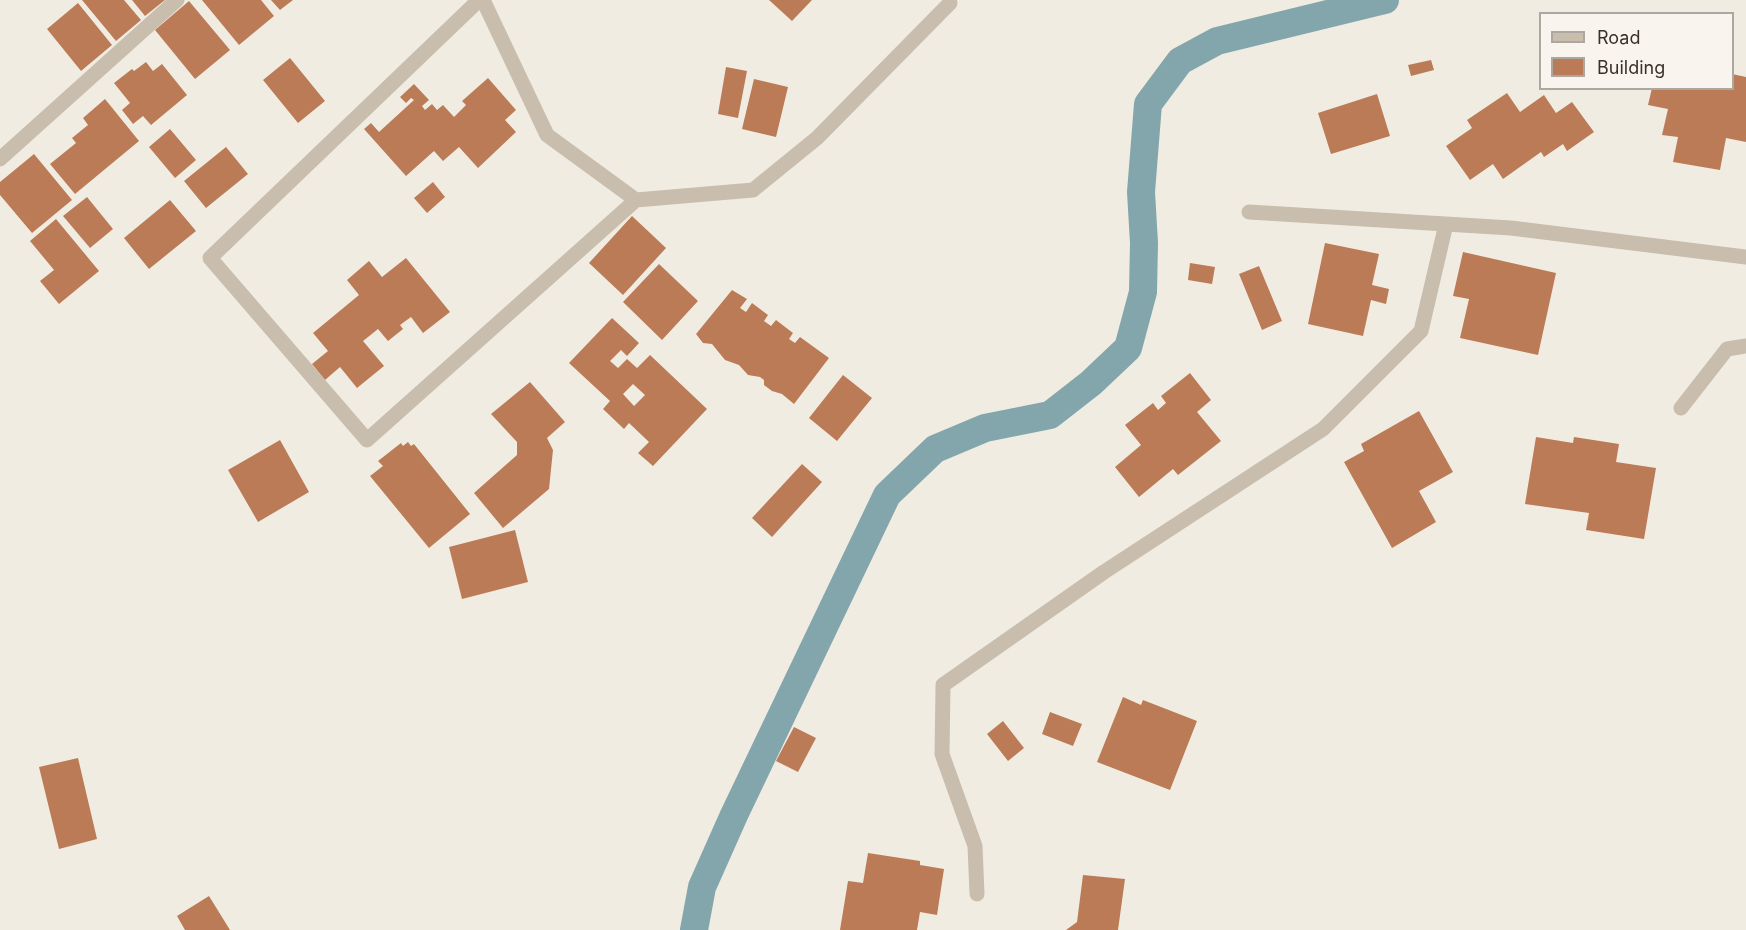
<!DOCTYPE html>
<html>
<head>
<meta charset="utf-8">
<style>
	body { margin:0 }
	#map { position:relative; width:1746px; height:930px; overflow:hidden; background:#f1ece2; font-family:Inter,sans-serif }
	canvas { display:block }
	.legend { position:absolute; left:1539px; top:12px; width:195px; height:78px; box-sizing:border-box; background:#f9f5ee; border:2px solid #aca7a0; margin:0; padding:8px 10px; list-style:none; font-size:18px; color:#38312c }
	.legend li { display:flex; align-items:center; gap:12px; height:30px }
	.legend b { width:30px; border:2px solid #aca7a0 }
</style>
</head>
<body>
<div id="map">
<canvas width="1746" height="930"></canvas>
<ul class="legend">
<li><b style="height:8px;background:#c9beae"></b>Road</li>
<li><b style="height:16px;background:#bb7b56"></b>Building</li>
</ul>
</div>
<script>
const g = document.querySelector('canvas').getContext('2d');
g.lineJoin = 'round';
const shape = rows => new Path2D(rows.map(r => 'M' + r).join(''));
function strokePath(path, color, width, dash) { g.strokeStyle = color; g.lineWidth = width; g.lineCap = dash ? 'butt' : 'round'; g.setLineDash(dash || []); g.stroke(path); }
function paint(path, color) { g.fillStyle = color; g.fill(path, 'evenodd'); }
strokePath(shape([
	[694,930,702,887,734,815,887,495,935,449,985,428,1050,415,1091,383,1128,348,1143,292,1144,243,1141,192,1148,104,1180,61,1217,41,1385,0]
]), '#83a6ac', 28);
paint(shape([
	[82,0,124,0,141,20,116,41],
	[132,0,165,0,145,16],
	[202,0,261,0,274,16,239,45],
	[271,0,293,0,280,10],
	[769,0,812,0,792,21],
	[189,1,230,50,195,79,155,30],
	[78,3,112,45,81,71,47,29],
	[290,58,325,101,298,123,263,80],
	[1431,60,1434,70,1411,76,1408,65],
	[146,62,153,71,162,64,187,95,151,125,143,116,133,124,122,110,130,103,114,83,132,69,134,71],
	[726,67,747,71,738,118,718,114],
	[1732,74,1746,77,1746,142,1726,138,1720,170,1673,162,1678,137,1662,135,1668,109,1648,105,1652,88,1732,88],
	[488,78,516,110,505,120,516,132,478,168,459,147,443,161,434,151,406,176,364,129,371,123,379,132,414,100,411,98,406,103,400,97,414,84,429,100,422,106,425,110,432,104,437,110,443,105,454,117,466,105,462,101],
	[754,79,788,87,776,137,742,129],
	[1507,93,1520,112,1544,95,1556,113,1572,102,1594,132,1567,151,1563,144,1544,157,1541,152,1503,179,1493,164,1470,180,1446,146,1472,128,1467,120],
	[1377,94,1390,136,1331,154,1318,113],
	[105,99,139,141,75,194,50,164,76,143,72,138,88,125,83,118],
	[170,129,196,160,175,178,149,147],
	[226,147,248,174,206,208,184,181],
	[34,154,72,200,32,233,0,195,0,182],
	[433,182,445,197,427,213,414,198],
	[87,197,113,229,90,248,63,216],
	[170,200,196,231,149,269,124,238],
	[632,216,666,248,623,295,589,263],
	[56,219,99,271,59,304,40,281,54,270,30,241],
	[1325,243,1379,254,1372,285,1389,289,1386,304,1371,300,1363,336,1308,324],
	[1463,252,1556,273,1538,355,1460,338,1469,299,1453,296],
	[406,258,450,312,423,333,411,317,400,325,403,329,388,341,378,329,363,341,384,366,357,388,340,367,325,380,312,364,328,351,313,333,359,295,347,280,369,261,382,277],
	[1190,263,1215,267,1212,284,1188,280],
	[659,264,698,301,662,340,623,302],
	[1259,266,1282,321,1262,330,1239,274],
	[732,290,747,299,740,308,746,312,752,303,768,315,764,321,771,326,776,320,793,333,789,339,795,343,800,337,829,358,794,404,782,394,772,391,764,385,764,380,760,377,748,375,739,365,725,360,712,344,703,343,696,334],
	[612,318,639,343,627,356,621,350,610,361,618,368,627,359,637,368,650,355,707,409,653,466,638,453,649,442,629,423,624,429,603,409,610,401,569,363],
	[633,384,645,395,634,406,623,394],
	[1190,373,1211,400,1197,412,1221,441,1178,475,1173,469,1139,497,1115,467,1141,445,1125,425,1153,403,1158,410,1166,403,1161,396],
	[843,375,872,398,837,441,809,418],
	[530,382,565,422,547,438,553,450,549,489,503,528,474,493,517,455,517,442,491,414],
	[1419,411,1453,472,1419,491,1436,522,1392,548,1344,462,1364,451,1361,444],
	[1536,437,1573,443,1574,437,1619,444,1616,462,1656,468,1644,539,1586,530,1589,513,1525,504],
	[280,440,309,492,258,522,228,470],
	[408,442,411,446,414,444,470,514,429,548,370,476,383,466,378,461,401,443,403,446],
	[802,464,822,482,772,537,752,518],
	[515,530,528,582,462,599,449,547],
	[1123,697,1141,705,1143,700,1197,721,1170,790,1097,762],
	[1050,712,1082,724,1073,746,1042,734],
	[1003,721,1024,748,1008,761,987,734],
	[794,727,816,738,798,772,776,761],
	[78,758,97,839,59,849,39,767],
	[868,853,920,861,920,865,944,869,937,915,920,912,917,930,840,930,848,881,863,883],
	[1083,875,1125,879,1118,930,1066,930,1077,922],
	[209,896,230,930,185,930,177,916]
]), '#bb7b56');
strokePath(shape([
	[479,0,210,258,367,440,636,200],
	[483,0,547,135,636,200,753,190,817,138,950,3],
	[0,159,177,0],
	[1249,212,1511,228,1746,257],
	[1681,408,1727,349,1746,346],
	[977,894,975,846,942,754,943,685,1104,572,1323,429,1421,331,1446,224]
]), '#c9beae', 15);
</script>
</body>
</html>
